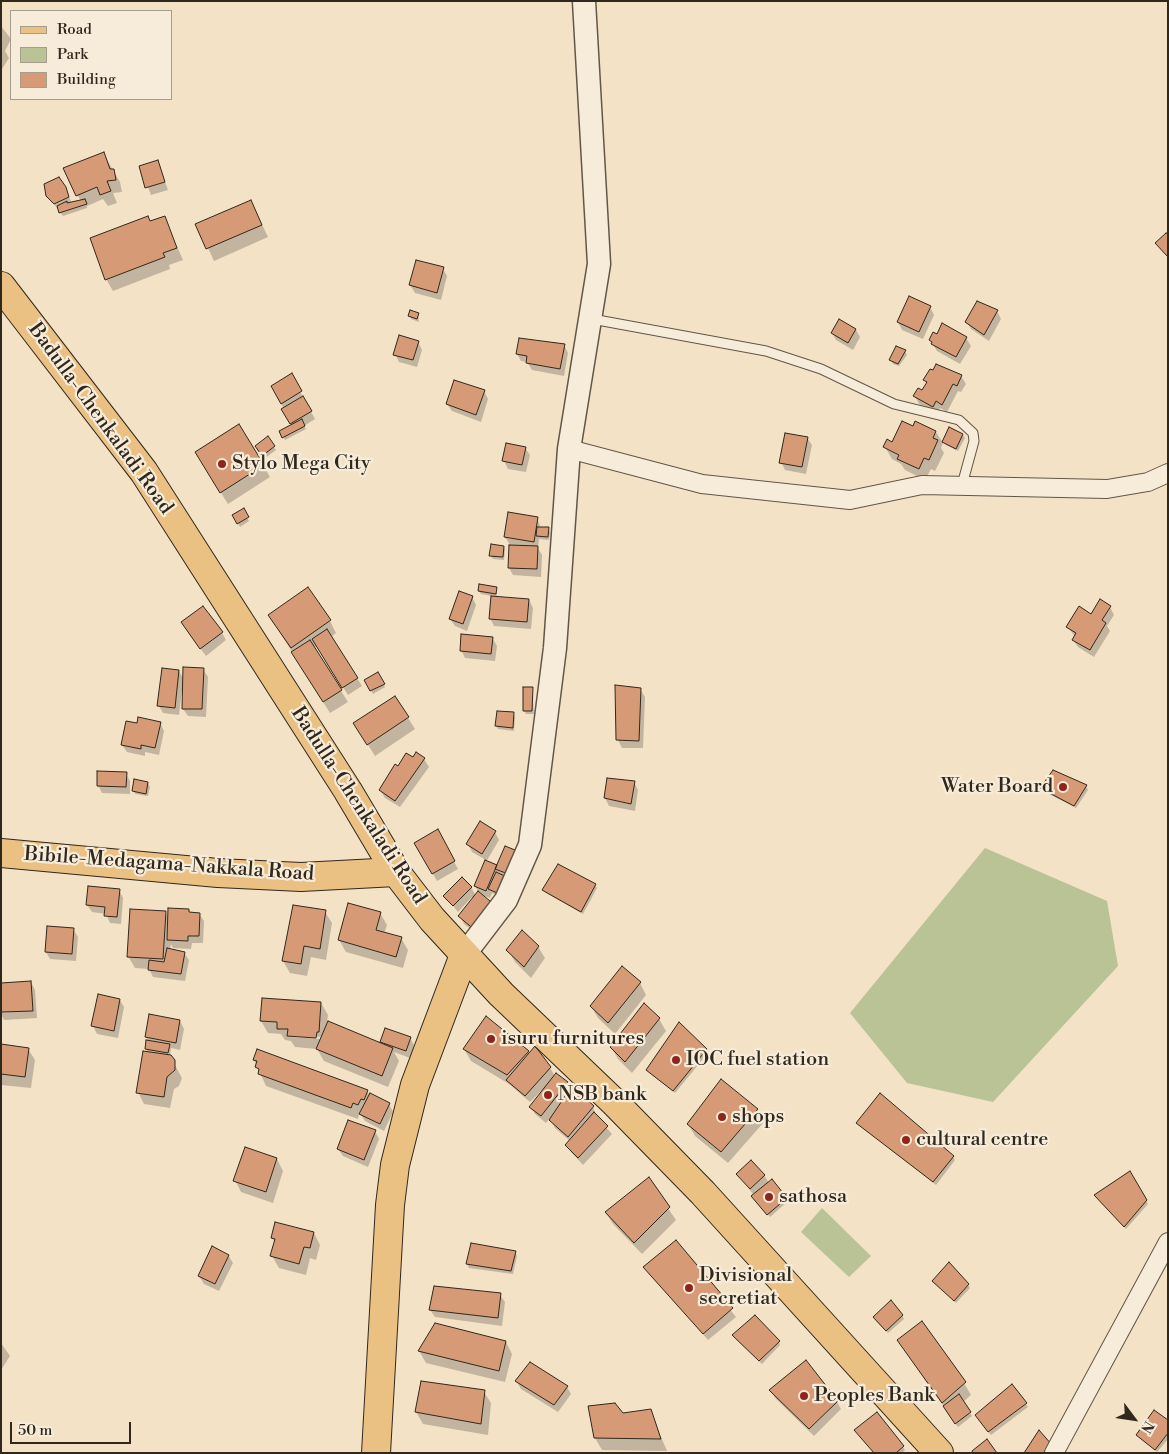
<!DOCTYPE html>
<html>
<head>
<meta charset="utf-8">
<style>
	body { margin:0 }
	#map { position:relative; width:1169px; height:1454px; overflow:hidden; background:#f3e2c6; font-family:"Libre Bodoni",serif }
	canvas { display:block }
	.frame { position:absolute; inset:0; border:2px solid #30271d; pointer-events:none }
	.legend { position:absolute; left:10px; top:10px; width:162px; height:90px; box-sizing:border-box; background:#f7ecda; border:1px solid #a79d8e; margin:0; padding:6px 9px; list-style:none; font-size:15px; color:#30271d }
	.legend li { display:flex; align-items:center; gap:10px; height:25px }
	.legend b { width:25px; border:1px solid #a79d8e }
	.north { position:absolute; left:1109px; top:1394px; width:50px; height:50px; -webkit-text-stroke:4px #f7ecda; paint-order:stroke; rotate:121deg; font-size:14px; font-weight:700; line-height:20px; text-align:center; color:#30271d }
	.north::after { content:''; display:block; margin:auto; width:18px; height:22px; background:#30271d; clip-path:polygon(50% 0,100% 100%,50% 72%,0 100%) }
	.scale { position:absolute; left:10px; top:1422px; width:121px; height:22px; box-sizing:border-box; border:2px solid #30271d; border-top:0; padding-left:6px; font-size:15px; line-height:18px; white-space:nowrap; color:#30271d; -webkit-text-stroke:4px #f7ecda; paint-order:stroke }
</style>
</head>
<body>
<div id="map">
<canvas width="1169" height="1454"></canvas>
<div class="frame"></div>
<ul class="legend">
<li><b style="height:6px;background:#eac183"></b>Road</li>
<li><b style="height:14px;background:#b9c396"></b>Park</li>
<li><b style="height:14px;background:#d69b76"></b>Building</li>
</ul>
<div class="north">N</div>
<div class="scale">50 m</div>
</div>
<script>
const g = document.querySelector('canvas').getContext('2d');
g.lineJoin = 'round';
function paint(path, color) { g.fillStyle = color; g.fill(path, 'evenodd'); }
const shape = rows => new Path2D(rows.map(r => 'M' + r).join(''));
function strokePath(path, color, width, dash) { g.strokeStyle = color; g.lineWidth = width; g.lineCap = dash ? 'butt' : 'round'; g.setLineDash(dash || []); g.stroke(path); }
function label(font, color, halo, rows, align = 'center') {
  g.font = font + ' "Libre Bodoni",serif'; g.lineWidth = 4.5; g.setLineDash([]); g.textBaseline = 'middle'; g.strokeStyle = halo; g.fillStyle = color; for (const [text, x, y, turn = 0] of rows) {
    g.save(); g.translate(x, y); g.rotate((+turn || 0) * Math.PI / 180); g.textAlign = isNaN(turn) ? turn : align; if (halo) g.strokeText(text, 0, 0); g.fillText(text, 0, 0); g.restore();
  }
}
paint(shape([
	[985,848,1107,901,1118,966,993,1102,907,1083,850,1013],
	[822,1208,871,1256,849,1277,801,1232]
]), '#b9c396');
paint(shape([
	[1,26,11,39,5,51,9,58,2,69],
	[103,153,120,182,122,192,113,193,117,203,108,206,103,199,87,206,87,208,63,216,47,195,65,187,72,204,81,202,65,168],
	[158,162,168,190,151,195,140,167],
	[251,201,268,237,214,261,197,224],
	[164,217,183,260,169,265,170,269,113,291,106,279,150,223],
	[443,269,447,276,441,300,415,293,410,285],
	[930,307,934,315,923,339,902,330,898,322],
	[997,311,1001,319,989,341,971,329,967,322],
	[418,314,419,322,411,319,410,316],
	[856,330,860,337,853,350,836,340,832,333],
	[966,338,971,346,960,364,937,351,930,340],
	[418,342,422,350,417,367,399,362,395,354],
	[564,345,568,353,564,376,532,370,527,362,521,361,517,354],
	[905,351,907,355,899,366,893,364,891,360],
	[291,375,315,419,304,426,306,429,285,440,281,432,292,426,273,386],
	[961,376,966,384,961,392,958,391,947,412,940,408,938,413,919,404,915,396,923,392,927,384,925,380],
	[484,391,488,399,481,422,452,411,447,404],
	[915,423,936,432,943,443,941,448,944,453,935,471,931,469,925,480,905,470,901,464,892,459,885,447,913,428],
	[239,426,270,477,228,504,203,464],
	[963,435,965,438,958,451,946,445,944,442],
	[807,438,812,445,806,474,785,470,781,462],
	[274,447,276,450,265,458,259,450],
	[525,448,530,455,526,472,508,469,504,461],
	[243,510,249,521,240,527,234,515],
	[537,518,541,528,548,529,550,532,549,540,539,539,538,548,542,555,541,577,513,575,509,568,510,545,505,537],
	[504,547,505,550,504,560,493,559,491,556],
	[496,589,497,597,529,600,533,608,531,629,494,626,490,618,492,596,481,594,479,591],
	[472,597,476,605,467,631,455,626,450,619],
	[1110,607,1114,615,1107,626,1110,631,1094,657,1078,647,1073,640,1075,637,1068,627],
	[269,615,330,621,336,633,331,637,362,686,348,695,317,646,314,648,348,702,330,713],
	[182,623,222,633,226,640,206,656],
	[493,639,497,646,495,661,465,658,461,650],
	[203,669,208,677,206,717,188,716,183,709,184,690,182,690,179,715,163,713,159,706,179,671,184,680],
	[378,674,385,687,373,694,365,680],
	[532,688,534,714,526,714,524,710],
	[640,689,645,697,643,748,622,748,618,740],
	[513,713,515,717,514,731,498,729,496,726],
	[408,718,415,729,375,756,362,735],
	[160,723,164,731,159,755,145,752,145,756,127,752,122,745],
	[416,754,424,759,429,767,400,807,385,798,380,790,398,768,413,759],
	[126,774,130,781,130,794,102,793,98,785],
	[634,782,638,790,635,811,609,806,605,798],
	[148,783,150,787,148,796,135,794,133,790],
	[1086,786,1088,790,1076,808,1043,791,1041,788],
	[437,831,458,869,437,881,416,843],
	[495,832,499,840,486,862,498,867,519,853,503,898,492,893,490,898,482,895,481,937,464,924,460,916,474,899,472,897,458,912,445,896,471,887,476,896,479,892,475,886,486,860,472,852,468,844],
	[595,885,597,888,583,914,546,893,544,890],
	[119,890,123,898,121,924,110,923,106,914,92,912,87,905],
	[188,910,190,914,199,914,204,921,203,943,192,943,191,949,173,948,171,944,170,950,184,953,189,960,185,981,153,977,149,969,135,968,128,956,165,912,169,919],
	[325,912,332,923,326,960,311,957,307,976,290,973,283,961],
	[380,913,387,925,384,934,401,938,408,950,403,968,346,952,339,940],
	[73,929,78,937,76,961,50,959,46,952],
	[538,947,545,958,531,978,515,962,508,950],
	[31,982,35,990,37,1018,4,1020,1,1014,1,984],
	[640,983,646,995,615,1034,598,1018,591,1006],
	[263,999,321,1003,328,1015,327,1022,383,1045,381,1042,410,1038,414,1045,410,1058,394,1052,399,1061,388,1087,324,1061,317,1049,295,1047,291,1041,285,1040,281,1034,268,1033,261,1021],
	[290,1035,323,1037,323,1039,290,1037],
	[120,1000,124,1007,118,1038,97,1034,93,1026],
	[659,1019,666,1031,632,1073,618,1059,611,1047],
	[180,1021,184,1029,180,1050,171,1048,170,1056,182,1078,179,1086,174,1089,170,1108,144,1104,138,1092,148,1053,146,1049,147,1042,149,1042,146,1037],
	[1,1045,28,1049,35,1060,31,1088,1,1085],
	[464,1049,528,1051,550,1068,555,1076,567,1083,571,1090,593,1107,596,1116,612,1134,583,1165,571,1152,566,1145,570,1141,555,1128,550,1118,546,1123,535,1114,531,1107,543,1091,542,1090,530,1102,509,1084,471,1061],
	[706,1050,708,1053,675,1093,648,1070],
	[254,1060,367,1091,369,1094,389,1104,393,1112,384,1131,365,1121,361,1115,359,1114,358,1119,266,1086],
	[721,1081,757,1110,764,1122,728,1163,695,1136,688,1124],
	[858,1123,953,1157,955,1160,936,1185],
	[375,1131,379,1139,368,1167,343,1156,338,1149],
	[277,1159,283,1171,273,1203,241,1192,235,1180],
	[1130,1172,1148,1204,1126,1229,1097,1198],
	[738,1174,764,1175,769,1183,787,1202,770,1217],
	[648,1179,676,1220,642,1254,613,1224,606,1213],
	[314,1233,320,1245,316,1260,310,1258,306,1275,279,1268,272,1256,275,1243,272,1238],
	[676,1242,736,1317,708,1340,645,1267],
	[472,1244,515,1252,517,1256,513,1274,469,1268,467,1264],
	[228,1255,233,1263,219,1291,204,1284,199,1276],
	[933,1281,968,1285,970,1288,956,1303],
	[500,1295,505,1302,502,1326,435,1317,430,1310],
	[902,1315,904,1319,888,1333,876,1321],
	[736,1339,779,1342,780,1345,762,1364],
	[506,1342,512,1354,505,1382,426,1363,419,1351],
	[1,1343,10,1356,1,1370],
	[906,1352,964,1383,971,1395,963,1402,972,1416,958,1427],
	[516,1381,567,1387,571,1394,558,1412,521,1389],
	[1012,1386,1028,1407,991,1435,978,1419],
	[771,1391,837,1402,841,1409,814,1436,775,1398],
	[484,1392,491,1403,488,1435,423,1424,416,1412],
	[650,1411,667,1451,602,1450,595,1438,623,1414],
	[1168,1421,1168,1439,1157,1452,1137,1435],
	[903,1447,905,1450,902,1453,875,1453]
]), '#0003');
const building = shape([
	[104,152,110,169,114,169,116,180,107,181,111,191,100,195,97,187,76,196,63,168,104,152],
	[158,160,165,182,145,188,139,166,158,160],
	[59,177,66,187,69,197,54,204,46,196,44,184,59,177],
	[85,199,87,204,59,213,57,206,67,201,67,203,85,199],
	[251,200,262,225,206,249,195,224,251,200],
	[148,216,150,221,165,216,177,248,163,253,165,257,105,280,90,238,148,216],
	[1166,233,1168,234,1168,257,1155,243,1166,233],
	[416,260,444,267,437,293,409,285,416,260],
	[909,296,931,306,919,332,897,322,909,296],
	[977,301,998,310,984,335,965,322,977,301],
	[410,310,419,313,417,319,408,316,410,310],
	[839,319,856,329,848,343,831,333,839,319],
	[942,323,967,337,956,357,931,344,932,342,929,340,933,332,937,334,942,323],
	[399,335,419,341,413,360,393,355,399,335],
	[519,338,565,344,560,369,526,363,527,356,516,354,519,338],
	[896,346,906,350,898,364,889,360,896,346],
	[936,364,962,375,957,386,953,384,942,405,936,401,933,407,913,396,918,388,922,390,927,382,923,380,930,369,933,370,936,364],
	[292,373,302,391,281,404,271,386,292,373],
	[454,380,485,390,476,415,446,404,454,380],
	[303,396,312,411,290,424,281,409,303,396],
	[302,419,305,426,282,438,279,431,302,419],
	[902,421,913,426,915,421,936,431,933,438,938,440,929,460,924,458,919,469,897,459,899,455,883,447,887,439,892,442,902,421],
	[239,424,264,465,220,493,195,452,239,424],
	[949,427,963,434,956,449,942,442,949,427],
	[785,433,808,437,802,467,779,463,785,433],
	[268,436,275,446,262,456,255,446,268,436],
	[506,443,526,447,522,465,502,461,506,443],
	[244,508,249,517,237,524,232,515,244,508],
	[508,512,538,517,534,542,504,537,508,512],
	[537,527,549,527,548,537,536,536,537,527],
	[491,544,504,546,503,557,489,556,491,544],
	[509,545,538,546,537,569,508,568,509,545],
	[479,584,497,587,496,594,478,591,479,584],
	[308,587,331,620,291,648,268,615,308,587],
	[459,591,473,596,463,624,449,619,459,591],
	[491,596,529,599,527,622,489,619,491,596],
	[1100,599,1111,606,1102,620,1106,623,1090,650,1072,640,1076,633,1066,627,1079,606,1091,614,1100,599],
	[203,606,223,632,200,649,181,622,203,606],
	[327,629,358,678,342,688,312,639,327,629],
	[461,634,493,637,491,654,460,651,461,634],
	[310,640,342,690,323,702,291,652,310,640],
	[183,667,204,668,202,709,182,709,183,667],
	[162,668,179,670,175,708,157,706,162,668],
	[378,672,385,684,370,691,364,680,378,672],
	[615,685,641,688,639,741,616,740,615,685],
	[523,687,533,687,532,711,523,711,523,687],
	[395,696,409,717,367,745,353,723,395,696],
	[497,711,514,712,513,728,495,726,497,711],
	[138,717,161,722,155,748,141,745,141,749,121,745,126,721,137,723,138,717],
	[416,752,425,758,395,801,379,790,395,764,398,766,406,753,413,757,416,752],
	[1053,770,1087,785,1074,806,1040,788,1053,770],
	[97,771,127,772,126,787,97,786,97,771],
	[607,778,635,781,631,804,604,798,607,778],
	[134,779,148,782,146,794,132,791,134,779],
	[480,821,496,831,482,854,466,844,480,821],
	[438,829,455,861,432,874,414,843,438,829],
	[505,846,520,852,511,875,495,869,505,846],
	[485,860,497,865,486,891,474,886,485,860],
	[558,864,596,884,581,912,542,890,558,864],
	[496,872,509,878,502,895,488,889,496,872],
	[462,877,472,887,453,906,443,896,462,877],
	[88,886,120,889,117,917,104,916,105,907,86,905,88,886],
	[478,891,496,906,476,931,458,916,478,891],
	[348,903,381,912,376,930,402,937,396,957,338,940,348,903],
	[293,905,326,910,320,949,304,946,301,964,282,961,293,905],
	[168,908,189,909,189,912,200,913,199,936,188,936,188,941,167,940,168,908],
	[130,909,166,911,163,959,127,957,130,909],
	[47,926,74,928,72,954,45,952,47,926],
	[522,930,539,946,524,967,506,950,522,930],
	[167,948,185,952,181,974,148,970,149,960,164,962,167,948],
	[622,966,641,982,608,1023,590,1006,622,966],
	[31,981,33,1011,1,1012,1,983,31,981],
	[98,994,120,999,114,1031,91,1026,98,994],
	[262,998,321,1002,319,1032,317,1032,316,1038,287,1036,288,1029,277,1029,277,1022,260,1021,262,998],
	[644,1003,660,1018,625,1062,610,1047,644,1003],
	[149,1014,180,1020,176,1043,145,1037,149,1014],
	[486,1016,529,1051,507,1075,463,1049,486,1016],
	[328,1021,393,1048,382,1076,316,1049,328,1021],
	[679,1022,707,1049,673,1091,646,1070,679,1022],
	[385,1028,411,1037,406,1051,380,1042,385,1028],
	[146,1040,170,1044,168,1053,145,1049,146,1040],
	[1,1044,29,1048,25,1077,1,1074,1,1044],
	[535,1046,551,1067,525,1096,506,1080,535,1046],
	[257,1049,368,1090,364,1100,361,1099,358,1105,353,1103,351,1108,258,1074,259,1069,255,1067,257,1061,253,1060,257,1049],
	[143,1051,171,1055,175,1060,175,1070,167,1077,164,1097,136,1093,143,1051],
	[556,1073,568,1082,541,1116,529,1107,556,1073],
	[721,1079,758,1109,721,1152,687,1124,721,1079],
	[572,1086,594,1106,568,1137,549,1120,572,1086],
	[370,1093,390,1103,380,1124,359,1114,370,1093],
	[880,1093,954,1156,933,1182,856,1123,880,1093],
	[594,1112,608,1126,578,1158,565,1145,594,1112],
	[348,1120,376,1130,364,1160,337,1149,348,1120],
	[245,1147,277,1158,266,1192,233,1181,245,1147],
	[751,1160,765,1175,750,1189,736,1174,751,1160],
	[1130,1171,1147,1200,1124,1227,1094,1195,1130,1171],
	[649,1177,670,1207,634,1243,605,1212,649,1177],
	[772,1179,787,1198,767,1215,751,1196,772,1179],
	[275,1222,314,1232,310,1248,304,1247,299,1264,270,1256,275,1239,271,1238,275,1222],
	[676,1240,733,1308,703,1334,643,1267,676,1240],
	[471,1243,516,1251,511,1271,466,1264,471,1243],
	[212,1246,229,1255,215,1284,198,1276,212,1246],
	[949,1262,969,1284,954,1301,932,1281,949,1262],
	[434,1286,501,1293,498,1318,429,1310,434,1286],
	[891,1300,903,1315,886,1331,873,1317,891,1300],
	[755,1315,780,1341,759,1361,732,1335,755,1315],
	[922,1321,966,1382,942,1403,897,1340,922,1321],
	[435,1323,506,1341,499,1371,418,1351,435,1323],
	[806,1360,838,1401,809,1429,769,1390,806,1360],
	[530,1362,568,1386,554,1405,515,1381,530,1362],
	[421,1381,485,1390,481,1424,415,1412,421,1381],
	[1012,1384,1027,1403,988,1432,975,1415,1012,1384],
	[959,1394,971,1412,955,1424,943,1406,959,1394],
	[615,1403,623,1413,651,1409,661,1439,594,1438,588,1406,615,1403],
	[1154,1410,1168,1420,1168,1433,1155,1450,1136,1435,1154,1410],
	[877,1412,904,1446,896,1453,874,1453,854,1430,877,1412],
	[1039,1430,1052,1445,1047,1453,1024,1453,1039,1430],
	[987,1439,997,1453,973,1453,972,1451,987,1439]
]);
paint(building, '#d69b76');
strokePath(building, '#30271d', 1);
const service = shape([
	[592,319,766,351,821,369,894,404,959,420,973,433,974,441,962,485]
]);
const minor = shape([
	[569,449,702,484,850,500,922,485,1107,489,1148,482,1168,473],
	[1054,1453,1168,1242]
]);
const tertiary = shape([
	[464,955,506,900,530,845,555,648,569,449,599,264,584,1]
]);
const primary = shape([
	[1,853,218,873,301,877,396,872],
	[376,1453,390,1205,395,1165,415,1085,464,955]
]);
const trunk = shape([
	[1,286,144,472,348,791,396,872,432,919,501,994,616,1104,703,1193,939,1453]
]);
strokePath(service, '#615647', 11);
strokePath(minor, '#615647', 20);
strokePath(tertiary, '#615647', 25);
strokePath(primary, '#30271d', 30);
strokePath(trunk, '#30271d', 30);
strokePath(service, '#f7ecda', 9);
strokePath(minor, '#f7ecda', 18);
strokePath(tertiary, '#f7ecda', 22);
strokePath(primary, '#eac183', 28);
strokePath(trunk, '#eac183', 28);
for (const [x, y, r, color] of [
	[222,464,5,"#8f2418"],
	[1063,787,5,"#8f2418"],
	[491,1039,5,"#8f2418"],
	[676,1060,5,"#8f2418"],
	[548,1095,5,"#8f2418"],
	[722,1117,5,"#8f2418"],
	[906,1140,5,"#8f2418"],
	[769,1197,5,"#8f2418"],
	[689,1288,5,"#8f2418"],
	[804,1396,5,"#8f2418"]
]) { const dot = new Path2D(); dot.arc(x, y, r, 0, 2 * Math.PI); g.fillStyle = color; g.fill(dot); strokePath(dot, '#f7ecda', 2); }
label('20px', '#30271d', '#f7ecda', [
	["Badulla-Chenkaladi Road",100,419,54],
	["Badulla-Chenkaladi Road",358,806,57],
	["Bibile-Medagama-Nakkala Road",169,865,4]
]);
label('20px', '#30271d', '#f7ecda', [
	["Stylo Mega City",232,464],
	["Water Board",1053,787,"right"],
	["isuru furnitures",501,1039],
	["IOC fuel station",686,1060],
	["NSB bank",558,1095],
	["shops",732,1117],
	["cultural centre",916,1140],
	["sathosa",779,1197],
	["Divisional",699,1276],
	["secretiat",699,1299],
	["Peoples Bank",814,1396]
], 'left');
</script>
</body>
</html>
